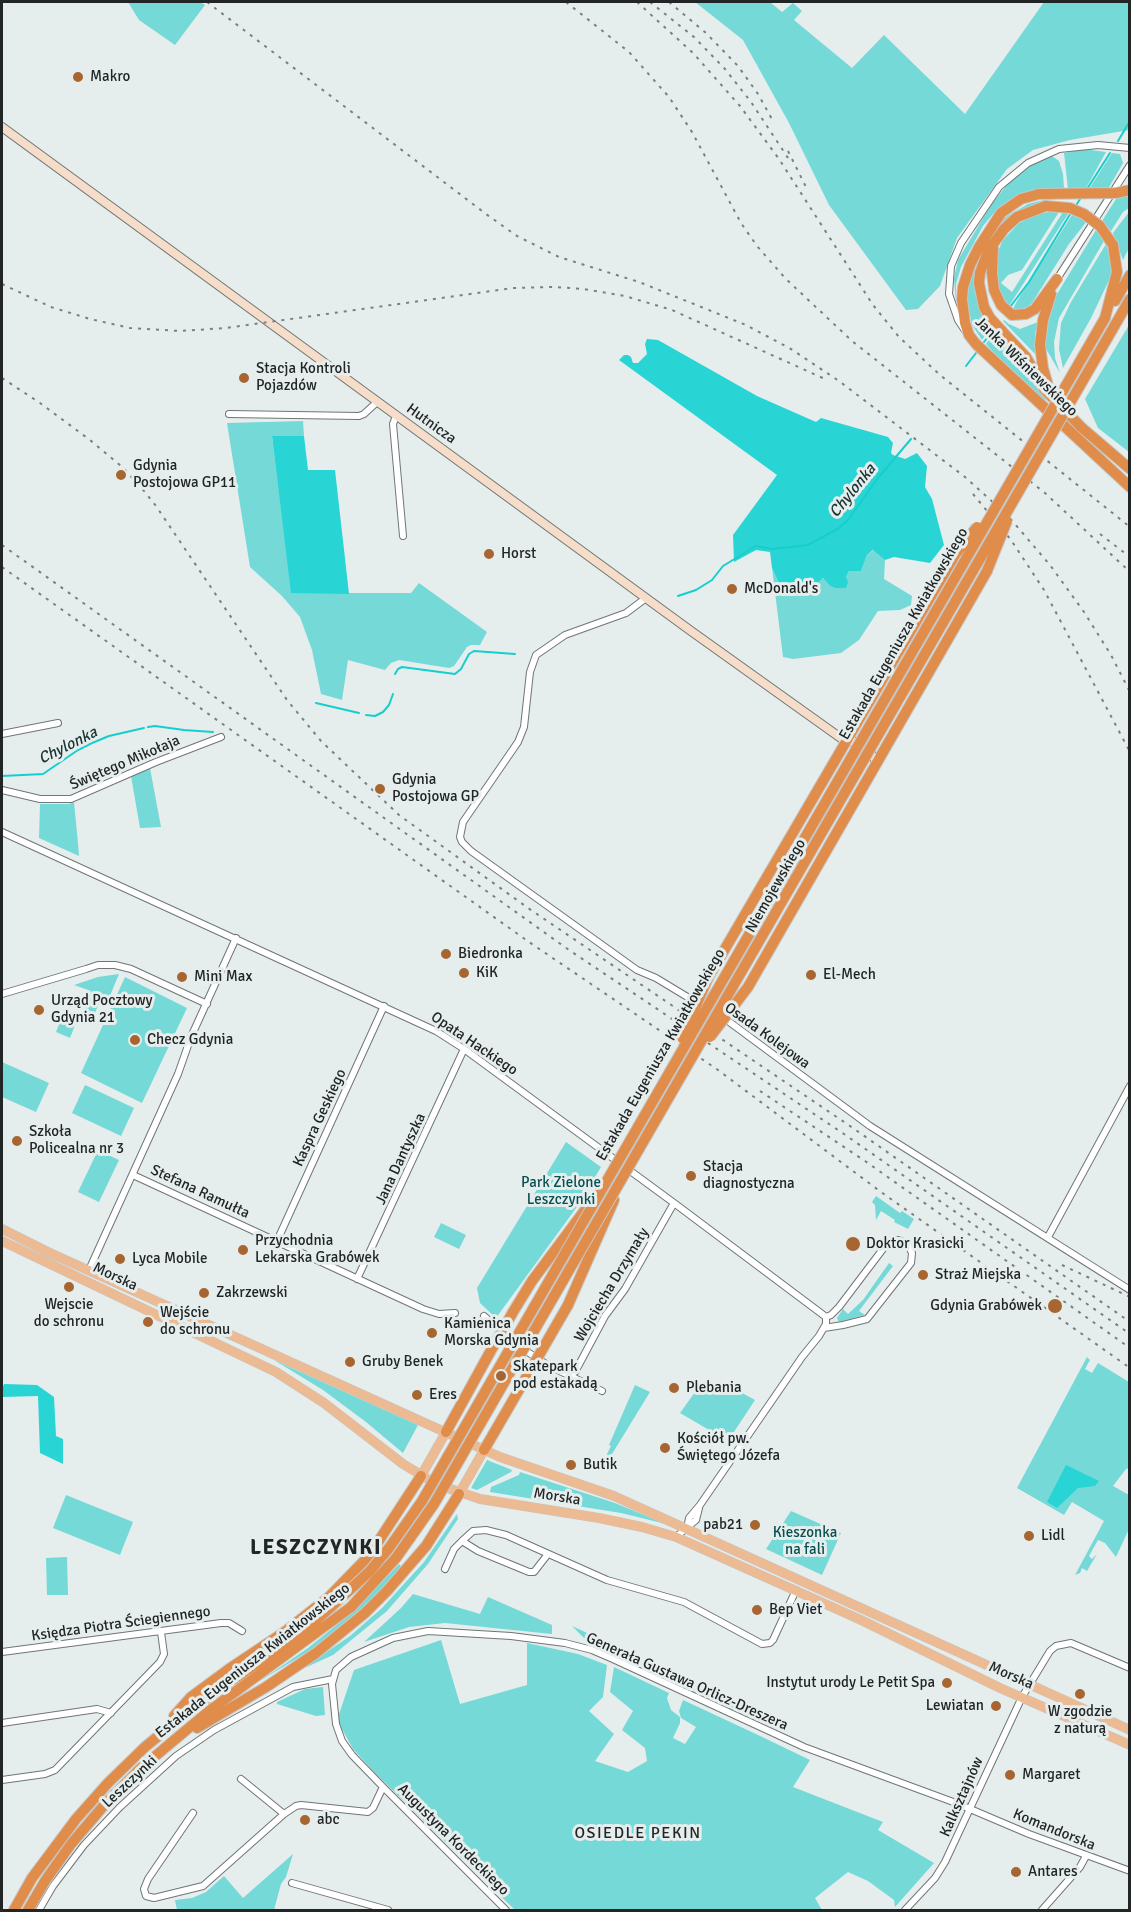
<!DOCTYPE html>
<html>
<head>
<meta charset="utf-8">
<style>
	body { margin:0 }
	#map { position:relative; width:1131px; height:1912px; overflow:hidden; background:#e6eded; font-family:Signika,sans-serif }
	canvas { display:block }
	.frame { position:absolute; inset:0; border:3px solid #222525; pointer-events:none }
</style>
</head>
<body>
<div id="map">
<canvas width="1131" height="1912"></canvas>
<div class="frame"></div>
</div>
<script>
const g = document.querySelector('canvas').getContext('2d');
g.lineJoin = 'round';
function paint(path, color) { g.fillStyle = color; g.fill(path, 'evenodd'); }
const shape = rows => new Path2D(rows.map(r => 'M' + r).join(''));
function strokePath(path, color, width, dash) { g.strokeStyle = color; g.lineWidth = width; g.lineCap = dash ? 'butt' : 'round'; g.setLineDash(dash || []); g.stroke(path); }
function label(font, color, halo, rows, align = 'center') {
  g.font = font + ' Signika,sans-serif'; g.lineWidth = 6; g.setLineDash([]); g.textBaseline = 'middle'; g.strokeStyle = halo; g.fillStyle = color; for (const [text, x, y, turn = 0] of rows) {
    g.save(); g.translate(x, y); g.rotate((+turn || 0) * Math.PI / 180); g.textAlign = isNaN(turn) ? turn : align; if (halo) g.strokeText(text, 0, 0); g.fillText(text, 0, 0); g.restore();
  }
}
paint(shape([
	[128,2,200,2,205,5,175,45,139,20],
	[695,2,770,2,782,12,793,3,802,11,794,20,852,68,884,35,965,114,1044,2,1129,2,1129,130,1070,140,1033,150,1007,169,957,238,940,286,918,309,906,310,829,205,789,123,743,40],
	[1084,149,1106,152,1085,190,1068,189,1064,153],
	[1112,153,1120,154,1123,163,1108,189,1089,189],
	[1052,156,1059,161,1063,174,1064,188,1046,189,999,209,993,214,983,226,961,267,956,284,956,302,954,278,958,260,992,203,1013,178,1030,165],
	[1129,196,1129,208,1123,212,1111,231,1102,221,1116,199],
	[1052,198,1054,199,1035,204,1013,214,978,265,992,326,982,340,972,325,966,299,968,283,976,260,1002,220,1009,215,1028,204],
	[1048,212,1059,212,1022,270,1008,275,1001,283,1012,292,1063,212,1068,214,1009,306,1005,303,995,279,997,253,1003,240,1019,223,1030,217],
	[1129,212,1129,248,1123,260,1113,233],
	[1072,215,1087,221,1069,244,1032,303,1027,308,1016,311,1013,309,1017,301],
	[1096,230,1104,241,1059,318,1054,342,1055,358,1060,373,1045,347,1048,319,1057,294],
	[1106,244,1112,262,1112,274,1091,318,1063,368,1059,349,1061,323,1071,302],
	[1004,320,1009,324,1020,329,1038,322,1035,333,1036,355,1003,321],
	[1129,325,1129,452,1098,428,1085,399],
	[996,330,1022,356,1047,397,1045,400,1000,360,986,344],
	[303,421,304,436,272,437,292,593,411,593,419,583,487,632,480,645,471,645,467,647,454,666,449,668,399,660,391,663,385,670,348,660,342,700,321,694,312,650,300,617,282,596,250,567,227,423],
	[874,550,885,560,884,579,912,596,911,605,900,610,878,611,859,640,841,653,793,659,783,657,772,568,777,579,811,590,823,578,829,585,846,577,849,571,861,571,867,555],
	[150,768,161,827,140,828,131,776],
	[74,802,78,843,79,856,39,838,40,804,69,804],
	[119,974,109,998,102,996,93,1018,82,1014,91,991,74,985,98,977],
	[125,977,187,1008,142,1103,81,1073],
	[65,1009,79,1015,70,1038,56,1032],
	[2,1062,49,1083,36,1112,2,1097],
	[85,1085,134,1108,121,1136,72,1113],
	[566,1142,601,1167,579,1204,496,1318,480,1303,477,1288],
	[98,1150,119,1160,99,1202,78,1192],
	[876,1196,900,1213,902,1211,914,1219,908,1229,894,1222,895,1220,881,1211,876,1220,875,1205,872,1202],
	[441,1223,466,1235,459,1249,434,1237],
	[889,1263,893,1266,859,1311,865,1315,839,1322,837,1318,843,1309,848,1314,863,1300],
	[1087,1357,1090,1360,1085,1369,1092,1373,1098,1363,1129,1382,1129,1468,1126,1469,1113,1486,1129,1495,1129,1529,1116,1557,1105,1543,1098,1540,1089,1556,1092,1559,1097,1554,1087,1571,1082,1568,1080,1573,1075,1575,1104,1521,1072,1502,1064,1515,1017,1488],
	[274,1360,418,1425,403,1453,366,1422,323,1390],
	[720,1381,755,1400,728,1441,680,1413,698,1388,710,1392],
	[635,1385,650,1392,609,1459,607,1454,611,1446,609,1445],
	[487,1460,512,1470,511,1472,477,1490,471,1488],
	[520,1472,615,1503,666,1524,621,1513,490,1492,491,1487,519,1475],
	[66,1495,133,1522,120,1555,53,1528],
	[791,1511,841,1533,822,1575,766,1549],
	[457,1514,458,1519,428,1564,387,1611,333,1655,300,1670,350,1636,382,1608,424,1562],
	[67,1557,68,1595,47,1595,46,1558],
	[399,1564,402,1567,384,1587,342,1627,309,1651,260,1681,308,1648,354,1611],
	[413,1594,480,1614,488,1597,552,1625,552,1634,445,1623,409,1627,364,1642,401,1608],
	[572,1626,768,1716,765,1722,747,1714,586,1640],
	[441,1640,460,1704,527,1685,527,1643,578,1654,607,1665,603,1697,589,1711,614,1734,595,1761,628,1772,647,1761,645,1748,622,1730,633,1711,610,1692,614,1667,669,1693,667,1698,671,1710,680,1717,680,1723,673,1738,685,1744,696,1727,681,1718,679,1711,683,1700,756,1734,810,1760,793,1787,883,1822,878,1830,934,1863,895,1907,894,1900,868,1881,848,1872,815,1898,822,1910,515,1910,376,1774,353,1749,337,1720,354,1670],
	[323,1687,325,1715,316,1716,277,1704,277,1702,305,1689],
	[293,1854,286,1877,281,1884,274,1910,177,1910,175,1900,192,1898,206,1892,224,1876,243,1898]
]), '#75d9d8');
paint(shape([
	[647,339,658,340,757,396,816,422,821,418,888,437,893,443,891,453,893,455,905,459,917,453,927,466,925,487,932,499,944,545,930,563,894,557,885,560,873,550,867,555,861,571,849,571,846,577,848,582,846,588,835,588,829,585,823,578,811,590,801,593,792,588,788,582,781,584,777,579,772,568,770,552,756,550,734,562,733,535,777,475,619,360,624,355,628,355,631,357,633,363,638,363,647,354,645,344],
	[272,436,304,436,308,470,335,470,349,594,291,593],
	[4,1384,37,1385,54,1397,56,1436,63,1439,63,1464,40,1453,38,1396,2,1397,2,1389],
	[1066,1465,1099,1481,1095,1486,1078,1488,1057,1508,1047,1502]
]), '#28d5d4');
strokePath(shape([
	[1118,141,1130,121],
	[1087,189,1110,153],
	[1075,207,1082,196],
	[1010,307,1029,282,1072,211],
	[984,342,994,329],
	[966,366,976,353],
	[678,596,696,590,712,580,723,566,756,546,772,549,808,545,839,528,848,520,878,478,911,439],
	[395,674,398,669,402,667,455,674,461,669,469,654,474,651,515,654],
	[316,703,359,713],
	[366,715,375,716,383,712,389,705,393,694],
	[148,727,155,726,184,730,213,732],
	[2,776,43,774,78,750,92,743,109,736,144,728]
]), '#17cece', 2);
const street = shape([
	[1057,279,1130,165],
	[964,329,958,320,949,294,951,266,961,243,999,187,1028,163,1059,149,1098,145,1130,148],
	[229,414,359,416,364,414,377,402],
	[396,416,393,424,403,536],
	[646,598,626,613,565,635,536,655,530,672,524,727,518,742,463,822,460,837,462,842,471,851,637,970,656,978,699,1004],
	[2,734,58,723],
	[2,790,40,799,71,799,156,762,221,737],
	[2,832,436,1031,464,1049,674,1203,826,1317],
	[2,994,86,969,98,965,115,965,131,969,207,1004],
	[724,1018,870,1126,1130,1290],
	[133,1175,423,1309,439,1314,455,1313],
	[1048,1237,1130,1086],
	[277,1241,384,1006],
	[89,1270,178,1074,191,1037,236,938],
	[357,1279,464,1049],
	[484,1316,515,1343],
	[824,1328,843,1325,867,1319,911,1263,912,1253,907,1243,898,1240,889,1241,839,1307,831,1315,826,1317],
	[523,1349,549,1366,602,1391],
	[568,1376,575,1372,605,1316,625,1289,674,1203],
	[687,1529,689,1518,700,1505,802,1357,819,1336,826,1324,826,1317],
	[676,1537,696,1520,699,1508],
	[548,1554,534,1572,529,1572,478,1551,462,1541,473,1531,486,1530,506,1535,607,1580,684,1602,762,1644,770,1643,773,1640,796,1590],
	[445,1569,454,1549,462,1541],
	[2,1652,221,1623,229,1623,242,1631],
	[2,1723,97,1709,111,1713],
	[241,1779,284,1814],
	[2,1780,45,1774,55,1770,160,1662,164,1654,161,1632],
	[193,1813,148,1879,144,1889,146,1896,154,1898,203,1886,284,1814,296,1806,301,1805,368,1812,373,1808,383,1787],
	[292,1883,388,1910],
	[39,1910,53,1886,84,1845,120,1807,176,1756,214,1730,293,1687,333,1679],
	[506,1910,383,1787,352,1755,342,1741,336,1724,332,1684,336,1670,351,1657,393,1638,428,1631,511,1636,565,1643,592,1650,613,1659,804,1747,956,1803,1029,1834,1130,1871],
	[905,1910,935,1878,945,1862,1022,1697,1050,1651,1056,1646,1071,1643,1130,1668],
	[1042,1910,1080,1867,1086,1856]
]);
const secondary = shape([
	[2,127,691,631,845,741,857,742,865,746,877,762]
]);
const primary = shape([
	[2,1229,48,1252,500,1457,614,1496,1130,1730],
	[2,1241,276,1372,324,1403,403,1464,436,1484,480,1499,599,1518,642,1527,676,1537,861,1620,1000,1688,1130,1745],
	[421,1476,446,1432],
	[459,1494,484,1450]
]);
const highway = shape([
	[1039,194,1021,199,1001,213,979,247,970,265,963,287,962,299,965,323,969,335,976,344,1130,487],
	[1046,206,1017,217,1004,229,988,251,980,273,979,283,984,307,990,318,1026,357,1044,389,1081,427,1130,469],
	[993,248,992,273,994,290,1001,305,1012,315,1026,314,1035,309,1057,279],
	[1115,301,1130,275],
	[1105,318,1117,272,1113,245],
	[1108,337,1130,299],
	[1049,389,1043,368,1040,345,1043,320,1051,294],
	[708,978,955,555],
	[748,987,987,571],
	[568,1305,614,1200],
	[513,1312,532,1281,588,1206],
	[446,1432,489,1354],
	[484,1450,531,1369],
	[174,1716,191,1697,229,1669,286,1631,329,1597,364,1561,378,1542,421,1476],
	[197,1728,266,1687,316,1653,365,1613,387,1591,426,1546,459,1494],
	[14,1910,32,1878,76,1819,108,1783,145,1747,195,1706,303,1632,342,1597],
	[28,1910,45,1881,71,1844,106,1803,141,1768,209,1711,351,1607]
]);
strokePath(street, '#707575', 8);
strokePath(secondary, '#707575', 10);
strokePath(primary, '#c6c6c6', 10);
strokePath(highway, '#c6c6c6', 12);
strokePath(street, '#fff', 6);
strokePath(secondary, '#f6ddc9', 8);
strokePath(primary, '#ecbb93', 9);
strokePath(highway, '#e08d4b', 10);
strokePath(shape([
	[207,2,486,214,517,236,559,257,639,282,746,325,791,349,839,381,965,477,1008,516,1050,565,1084,612,1111,655,1130,692],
	[566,2,629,52,669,97,692,132,741,223,757,246,785,278,852,341,1045,493,1130,572],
	[637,2,693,53,740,106,779,159,873,305,899,337,940,375,1130,527],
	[650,2,694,37,725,69,751,102,788,158],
	[669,2,706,33,738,66,758,94,773,121],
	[788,151,808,191],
	[2,284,51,307,90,319,130,328,180,331,226,328,513,288,554,287,584,289,625,296,672,310,825,379],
	[2,378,40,403,90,440,121,466,140,486,156,506,287,700,321,741,399,815,528,908,850,1126,1130,1322],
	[973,494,1011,540,1044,590,1130,752],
	[1100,534,1130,557],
	[2,545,569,950,844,1134,1130,1334],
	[2,567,529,942,718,1070,881,1192,1130,1368],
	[760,1091,865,1161,1130,1348],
	[1062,1265,1130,1297]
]), '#7a7f7f', 2, [3, 6]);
const highwayBridge = shape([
	[1039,194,1116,193,1130,190],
	[1046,206,1070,208,1084,214,1100,226,1113,245],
	[955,555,977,527],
	[987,571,1007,521],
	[710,1037,748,987],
	[682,1038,708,978],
	[489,1354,513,1312],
	[531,1369,568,1305],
	[342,1597,370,1571,389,1548,422,1501,1105,318],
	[351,1607,396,1558,434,1504,1108,337]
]);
strokePath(highwayBridge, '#c6c6c6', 12, []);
strokePath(highwayBridge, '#e08d4b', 10);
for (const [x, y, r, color] of [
	[78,77,6,"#a76631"],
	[244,378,6,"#a76631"],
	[121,475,6,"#a76631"],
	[489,554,6,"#a76631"],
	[732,589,6,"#a76631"],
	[380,789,6,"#a76631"],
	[446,954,6,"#a76631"],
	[464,973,6,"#a76631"],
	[811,975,6,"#a76631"],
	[182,977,6,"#a76631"],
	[39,1010,6,"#a76631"],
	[135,1040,6,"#a76631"],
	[17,1141,6,"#a76631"],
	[691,1176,6,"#a76631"],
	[853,1244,8,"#a76631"],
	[243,1250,6,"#a76631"],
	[120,1259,6,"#a76631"],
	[923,1275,6,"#a76631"],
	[69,1287,6,"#a76631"],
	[204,1293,6,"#a76631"],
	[1055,1306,8,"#a76631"],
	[148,1322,6,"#a76631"],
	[432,1333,6,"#a76631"],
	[350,1362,6,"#a76631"],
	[501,1376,6,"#a76631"],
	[674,1388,6,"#a76631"],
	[417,1395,6,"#a76631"],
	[665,1448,6,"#a76631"],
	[571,1465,6,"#a76631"],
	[755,1525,6,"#a76631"],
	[1029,1536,6,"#a76631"],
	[757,1610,6,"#a76631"],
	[947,1683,6,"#a76631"],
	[1080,1694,6,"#a76631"],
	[996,1706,6,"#a76631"],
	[1010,1775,6,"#a76631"],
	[305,1820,6,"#a76631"],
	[1016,1872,6,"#a76631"]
]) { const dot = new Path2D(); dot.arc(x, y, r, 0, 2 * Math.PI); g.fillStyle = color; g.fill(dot); strokePath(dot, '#e6eded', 2); }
label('15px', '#222525', '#e6eded', [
	["Makro",90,77],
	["Stacja Kontroli",256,369],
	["Pojazdów",256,386],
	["Gdynia",133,466],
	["Postojowa GP11",133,483],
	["Horst",501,554],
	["McDonald's",744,589],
	["Gdynia",392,780],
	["Postojowa GP",392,797],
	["Biedronka",458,954],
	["KiK",476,973],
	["El-Mech",823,975],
	["Mini Max",194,977],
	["Urząd Pocztowy",51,1001],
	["Gdynia 21",51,1018],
	["Checz Gdynia",147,1040],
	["Szkoła",29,1132],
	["Policealna nr 3",29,1149],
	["Stacja",703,1167],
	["diagnostyczna",703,1184],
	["Przychodnia",255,1241],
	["Lekarska Grabówek",255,1258],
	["Doktor Krasicki",866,1244],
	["Lyca Mobile",132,1259],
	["Straż Miejska",935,1275],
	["Zakrzewski",216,1293],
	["Wejscie",69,1305,"center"],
	["do schronu",69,1322,"center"],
	["Gdynia Grabówek",1042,1306,"right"],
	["Wejście",160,1313],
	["do schronu",160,1330],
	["Kamienica",444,1324],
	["Morska Gdynia",444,1341],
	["Gruby Benek",362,1362],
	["Skatepark",513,1367],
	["pod estakadą",513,1384],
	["Plebania",686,1388],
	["Eres",429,1395],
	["Kościół pw.",677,1439],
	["Świętego Józefa",677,1456],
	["Butik",583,1465],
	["pab21",743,1525,"right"],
	["Lidl",1041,1536],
	["Bep Viet",769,1610],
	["Instytut urody Le Petit Spa",935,1683,"right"],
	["Lewiatan",984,1706,"right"],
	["W zgodzie",1080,1712,"center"],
	["z naturą",1080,1729,"center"],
	["Margaret",1022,1775],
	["abc",317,1820],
	["Antares",1028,1872]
], 'left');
label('15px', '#222525', '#e6eded', [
	["Janka Wiśniewskiego",1026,367,44],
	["Hutnicza",431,424,36],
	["Estakada Eugeniusza Kwiatkowskiego",904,634,-60],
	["Świętego Mikołaja",125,763,-23],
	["Niemojewskiego",776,886,-60],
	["Osada Kolejowa",767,1036,36],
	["Opata Hackiego",474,1044,34],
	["Estakada Eugeniusza Kwiatkowskiego",661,1055,-60],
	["Kaspra Geskiego",320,1118,-65],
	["Jana Dantyszka",401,1159,-65],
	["Stefana Ramułta",200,1192,25],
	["Morska",115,1277,25],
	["Wojciecha Drzymały",612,1285,-59],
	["Morska",557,1497,9],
	["Księdza Piotra Ściegiennego",121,1624,-8],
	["Estakada Eugeniusza Kwiatkowskiego",253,1661,-38],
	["Morska",1011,1676,24],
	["Generała Gustawa Orlicz-Dreszera",687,1682,24],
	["Leszczynki",130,1782,-43],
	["Kalksztajnów",962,1797,-66],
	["Komandorska",1054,1830,22],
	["Augustyna Kordeckiego",453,1840,45]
]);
label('15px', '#085050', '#e6eded', [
	["Park Zielone",561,1183],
	["Leszczynki",561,1200],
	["Kieszonka",805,1533],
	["na fali",805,1550]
]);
label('italic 16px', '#193333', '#e6eded', [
	["Chylonka",853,491,-51],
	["Chylonka",68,746,-27]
]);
g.letterSpacing = '1.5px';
label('16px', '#222525', '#e6eded', [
	["OSIEDLE PEKIN",638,1834]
]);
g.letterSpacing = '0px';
g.letterSpacing = '1.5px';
label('bold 21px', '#222525', '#e6eded', [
	["LESZCZYNKI",316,1548]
]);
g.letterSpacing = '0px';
</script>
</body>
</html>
